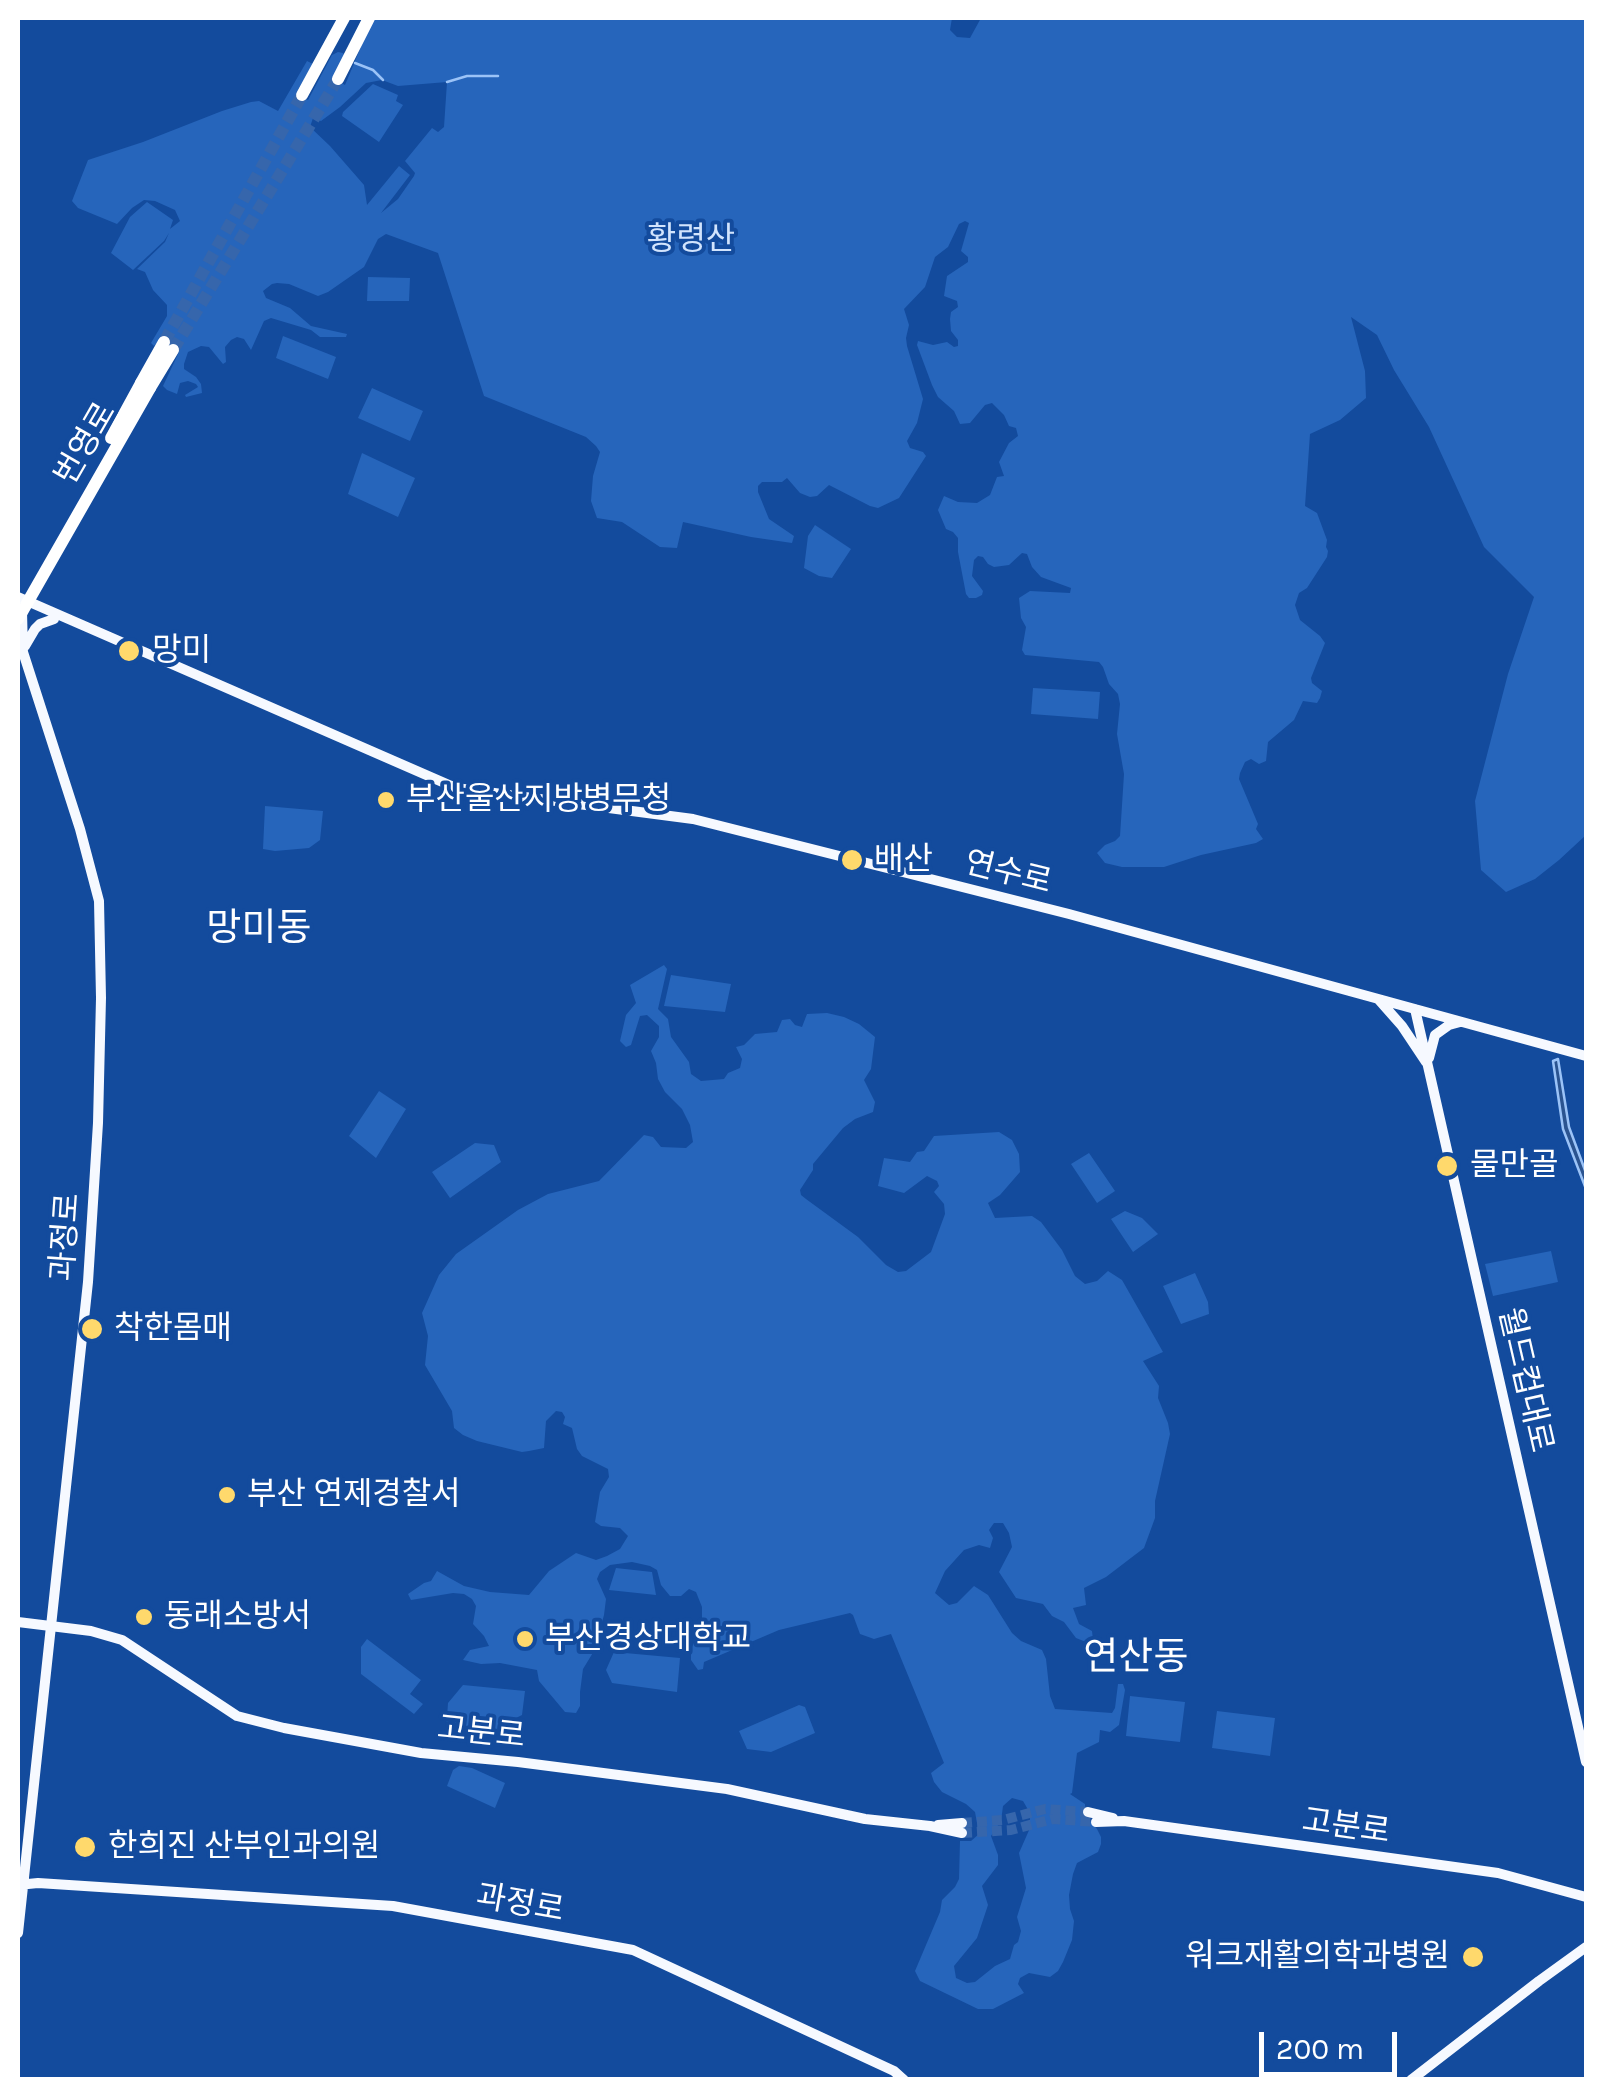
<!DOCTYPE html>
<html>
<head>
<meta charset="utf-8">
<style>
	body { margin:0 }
	#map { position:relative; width:1604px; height:2097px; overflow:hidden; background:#134b9d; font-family:Karla,sans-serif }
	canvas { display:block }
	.frame { position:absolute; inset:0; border:20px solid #fff; pointer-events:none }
	.scale { position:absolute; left:1259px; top:2032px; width:138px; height:45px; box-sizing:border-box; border:5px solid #fff; border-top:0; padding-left:12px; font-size:30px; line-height:35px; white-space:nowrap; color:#fff; -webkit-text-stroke:8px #134b9d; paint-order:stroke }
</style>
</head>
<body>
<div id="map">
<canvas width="1604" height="2097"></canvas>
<div class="frame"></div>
<div class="scale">200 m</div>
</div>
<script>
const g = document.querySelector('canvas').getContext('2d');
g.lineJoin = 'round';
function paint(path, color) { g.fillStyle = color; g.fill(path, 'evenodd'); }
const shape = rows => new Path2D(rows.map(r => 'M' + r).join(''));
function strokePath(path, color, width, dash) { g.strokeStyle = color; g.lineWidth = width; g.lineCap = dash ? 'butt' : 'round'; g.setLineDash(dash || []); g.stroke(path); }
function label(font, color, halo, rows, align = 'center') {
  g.font = font + ' Karla,"Noto Sans KR",sans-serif'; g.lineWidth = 8; g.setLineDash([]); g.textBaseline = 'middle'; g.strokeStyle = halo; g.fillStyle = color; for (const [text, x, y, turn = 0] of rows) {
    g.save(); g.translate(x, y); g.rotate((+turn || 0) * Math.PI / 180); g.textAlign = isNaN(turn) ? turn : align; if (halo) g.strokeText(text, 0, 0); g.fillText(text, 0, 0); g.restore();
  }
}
paint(shape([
	[373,18,952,18,950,30,957,37,970,38,981,18,1586,18,1586,835,1559,860,1535,879,1506,892,1481,870,1475,801,1508,674,1534,597,1484,547,1429,427,1394,370,1377,335,1351,317,1365,371,1366,398,1340,420,1310,434,1305,506,1317,513,1327,540,1326,547,1328,551,1327,557,1307,588,1299,593,1295,605,1300,620,1320,636,1325,643,1311,678,1312,683,1322,691,1320,698,1317,703,1303,701,1294,720,1268,742,1266,761,1259,764,1251,759,1245,762,1240,773,1239,779,1258,824,1256,829,1263,839,1256,843,1201,855,1164,867,1122,867,1105,863,1097,853,1105,845,1115,841,1120,836,1124,774,1117,734,1120,704,1118,694,1109,684,1103,667,1099,662,1025,655,1022,650,1026,627,1021,618,1019,598,1030,591,1070,593,1071,588,1041,577,1032,567,1027,554,1022,553,1009,565,994,567,988,564,983,557,978,556,974,560,972,576,983,591,982,595,976,598,969,598,966,594,958,552,958,538,953,532,946,529,938,510,944,496,958,502,977,503,990,495,997,477,1004,476,999,462,1009,443,1018,436,1016,428,1009,426,1004,415,992,403,985,405,970,423,960,424,954,411,938,397,932,385,917,345,918,341,933,345,947,342,954,347,958,346,958,340,951,331,950,319,951,312,958,307,957,301,944,296,947,276,968,262,968,257,961,251,969,223,965,221,959,224,948,247,935,257,925,287,904,309,909,325,906,338,907,346,923,399,917,423,907,441,910,448,923,452,926,456,899,498,878,508,870,506,829,485,817,496,810,497,800,493,787,478,782,482,762,482,758,486,758,492,769,519,794,536,792,543,751,537,683,522,677,548,660,547,622,522,597,518,591,501,593,476,600,452,596,446,586,437,484,396,438,253,386,234,378,239,364,267,328,292,318,296,289,284,277,283,272,284,263,291,266,298,290,308,311,326,347,334,346,337,320,337,311,330,271,318,264,321,251,350,244,339,237,337,231,340,225,347,226,362,223,364,209,347,201,346,188,352,184,364,184,369,196,377,201,384,202,393,186,397,185,395,198,387,196,384,188,381,180,383,177,394,167,390,163,386,179,352,179,346,163,337,154,346,151,343,167,316,167,305,153,290,145,272,137,269,165,242,169,233,164,241,133,270,111,253,130,217,147,202,173,220,170,229,180,221,175,210,155,201,144,200,132,208,117,224,78,208,72,201,88,160,143,142,222,111,251,102,259,101,278,111,307,61,313,64,296,93,308,100,332,55,338,52,343,53,346,58,335,79,345,85],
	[382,80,398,86,447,82,444,127,438,132,432,128,405,161,415,173,414,176,398,199,381,213,410,175,399,166,367,205,364,185,330,146,310,127,313,118,321,121,340,107,366,83],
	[373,84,398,95,396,101,403,105,379,142,342,116,343,112],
	[368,277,410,278,409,301,367,301],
	[283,336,336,357,328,379,276,358],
	[372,388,423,411,410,441,358,418],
	[362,453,415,478,398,517,348,494],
	[815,525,851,549,832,578,819,576,804,568,808,536],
	[1033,688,1100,692,1098,719,1031,714],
	[265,806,323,811,320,840,309,848,275,851,263,849],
	[664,965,667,969,658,1009,668,1019,671,1037,689,1062,691,1074,701,1081,724,1079,728,1073,740,1068,742,1059,736,1047,744,1045,755,1034,777,1032,782,1020,790,1019,795,1025,802,1027,807,1014,827,1013,844,1017,859,1024,875,1037,871,1069,864,1080,875,1102,873,1112,855,1119,843,1128,813,1164,813,1170,800,1190,801,1195,806,1199,858,1237,886,1265,898,1272,906,1271,931,1252,945,1214,944,1204,934,1192,939,1186,937,1181,927,1176,904,1193,878,1186,884,1158,910,1162,917,1152,924,1151,934,1136,999,1132,1012,1140,1019,1154,1020,1172,1000,1195,988,1203,995,1218,1032,1216,1041,1222,1062,1250,1075,1276,1085,1284,1097,1281,1108,1271,1122,1280,1163,1352,1143,1361,1159,1386,1158,1398,1168,1423,1170,1434,1155,1501,1155,1518,1144,1548,1106,1577,1084,1588,1086,1605,1073,1608,1079,1624,1092,1631,1093,1640,1091,1644,1076,1638,1064,1622,1052,1616,1043,1604,1016,1598,999,1572,1012,1547,1009,1533,1003,1523,994,1523,989,1530,993,1538,990,1548,979,1545,964,1550,945,1571,935,1593,949,1605,957,1603,974,1586,988,1595,1012,1633,1021,1641,1042,1650,1046,1659,1050,1696,1055,1709,1112,1713,1115,1708,1118,1684,1123,1684,1125,1690,1119,1725,1110,1732,1100,1730,1099,1742,1077,1753,1072,1793,1070,1794,1085,1804,1085,1815,1097,1829,1101,1837,1101,1844,1098,1852,1077,1863,1073,1874,1069,1895,1070,1909,1074,1921,1072,1940,1063,1962,1058,1971,1050,1977,1029,1973,1020,1978,1018,1984,1024,1993,993,2009,978,2009,920,1981,915,1971,940,1912,942,1900,955,1887,959,1879,960,1841,971,1841,979,1834,975,1812,966,1804,942,1792,934,1782,931,1773,944,1763,891,1634,874,1639,860,1634,853,1615,850,1613,779,1630,704,1662,703,1669,698,1670,691,1660,691,1649,700,1630,702,1619,702,1607,696,1592,689,1589,681,1596,670,1596,661,1585,657,1570,650,1566,632,1562,610,1565,600,1572,597,1579,606,1599,604,1615,594,1651,583,1669,580,1692,580,1706,576,1713,565,1712,539,1681,537,1670,500,1663,481,1664,463,1660,470,1650,489,1646,484,1636,473,1624,476,1606,472,1599,464,1594,453,1593,411,1600,408,1594,424,1583,431,1581,437,1571,464,1586,490,1592,529,1595,549,1571,576,1553,596,1560,607,1556,620,1549,628,1536,620,1528,601,1526,595,1522,600,1492,609,1477,608,1469,582,1456,577,1449,572,1428,563,1424,565,1417,562,1412,556,1411,546,1421,544,1448,529,1451,522,1452,477,1441,463,1435,454,1428,452,1411,425,1365,428,1336,422,1313,439,1275,456,1254,518,1210,548,1194,599,1181,644,1135,653,1137,661,1147,686,1148,693,1142,690,1125,682,1109,665,1092,658,1079,656,1063,651,1051,659,1037,659,1026,647,1015,640,1016,631,1045,626,1047,620,1041,626,1015,636,1003,630,985],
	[1012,1798,1023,1801,1030,1813,1030,1828,1019,1853,1026,1888,1017,1917,1021,1931,1018,1942,1014,1945,1010,1959,995,1966,975,1982,967,1983,956,1978,954,1966,977,1938,988,1905,982,1886,998,1865,998,1855,991,1836,1001,1821,1003,1806],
	[671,975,731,984,725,1012,664,1006],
	[379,1091,406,1109,376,1158,349,1136],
	[475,1143,494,1145,501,1162,450,1198,432,1172],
	[1089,1153,1115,1191,1097,1203,1071,1164],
	[1125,1211,1142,1218,1158,1234,1133,1252,1111,1219],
	[1551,1251,1558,1282,1493,1296,1485,1264],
	[1195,1273,1208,1302,1209,1314,1181,1324,1163,1286],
	[616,1568,652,1572,656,1595,609,1590],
	[367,1639,421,1680,410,1694,423,1704,414,1714,361,1674,361,1647],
	[614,1652,680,1658,677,1692,612,1683,606,1670],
	[463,1685,525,1691,522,1715,514,1719,512,1737,446,1732,448,1703],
	[1130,1696,1185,1702,1180,1742,1126,1736],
	[799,1705,805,1707,815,1733,771,1752,747,1749,739,1731],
	[1217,1711,1275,1718,1270,1756,1212,1748],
	[459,1766,472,1768,505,1783,495,1808,447,1786,453,1770]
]), '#2665bb');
const water = shape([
	[1558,1059,1569,1127,1586,1173,1586,1189,1563,1129,1553,1061,1558,1059]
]);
paint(water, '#2b5490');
strokePath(water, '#9bc3f7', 2.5);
strokePath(shape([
	[355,63,373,70,383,80],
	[447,82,467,76,498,76]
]), '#9bc3f7', 2.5);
strokePath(shape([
	[962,1823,1003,1820,1045,1809,1088,1812],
	[962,1833,1011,1830,1053,1819,1096,1822]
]), '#3666ac', 10, [10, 5]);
strokePath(shape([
	[164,342,302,95],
	[173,350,338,79]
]), '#3666ac', 12, [12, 6]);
strokePath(shape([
	[18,597,456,788,693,819,1069,914,1586,1056],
	[25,646,35,629,40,624,54,619],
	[1379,1000,1402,1026,1426,1062],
	[1415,1009,1586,1762],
	[1429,1058,1435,1035,1449,1025,1460,1022],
	[18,1622,91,1631,122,1640,237,1716,284,1728,421,1753,518,1762,727,1789,865,1819,930,1826,962,1833],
	[1088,1812,1113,1818],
	[1096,1822,1124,1821,1498,1873,1586,1897],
	[938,1825,962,1823],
	[18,1885,38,1883,393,1906,633,1950,894,2071,904,2080],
	[18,1933,88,1282,98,1123,101,998,99,901,80,829,23,652,22,611],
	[1411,2080,1539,1981,1586,1947]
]), '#f6f9ff', 10);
strokePath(shape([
	[338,79,369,18],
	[302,95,344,18],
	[141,383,164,342],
	[150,388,173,350]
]), '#fff', 12);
strokePath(shape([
	[111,438,141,383],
	[18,619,150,388]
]), '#fff', 12);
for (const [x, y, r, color] of [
	[129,651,12,"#ffd96c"],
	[386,800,10,"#ffd96c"],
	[852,860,12,"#ffd96c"],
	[1447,1166,12,"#ffd96c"],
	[92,1329,12,"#ffd96c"],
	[227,1495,10,"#ffd96c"],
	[144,1617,10,"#ffd96c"],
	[525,1639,10,"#ffd96c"],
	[85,1847,12,"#ffd96c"],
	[1473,1957,12,"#ffd96c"]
]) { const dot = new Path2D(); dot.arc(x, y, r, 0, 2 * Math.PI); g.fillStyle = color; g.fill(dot); strokePath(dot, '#134b9d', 4); }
label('32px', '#d2e4fd', '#134b9d', [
	["황령산",691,240]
]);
label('32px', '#fff', '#134b9d', [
	["번영로",86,444,-60],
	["연수로",1008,873,14],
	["과정로",66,1237,-86],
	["월드컵대로",1525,1380,77],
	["고분로",481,1733,6],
	["고분로",1346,1827,8],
	["과정로",520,1904,10]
]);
label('32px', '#fff', '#134b9d', [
	["망미",152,651],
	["부산울산지방병무청",406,800],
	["배산",874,860],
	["물만골",1470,1166],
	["착한몸매",114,1329],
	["부산 연제경찰서",247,1495],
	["동래소방서",164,1617],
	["부산경상대학교",545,1639],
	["한희진 산부인과의원",108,1847],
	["워크재활의학과병원",1450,1957,"right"]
], 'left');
label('38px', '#fff', '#134b9d', [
	["망미동",259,929],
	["연산동",1136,1658]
]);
</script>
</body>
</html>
